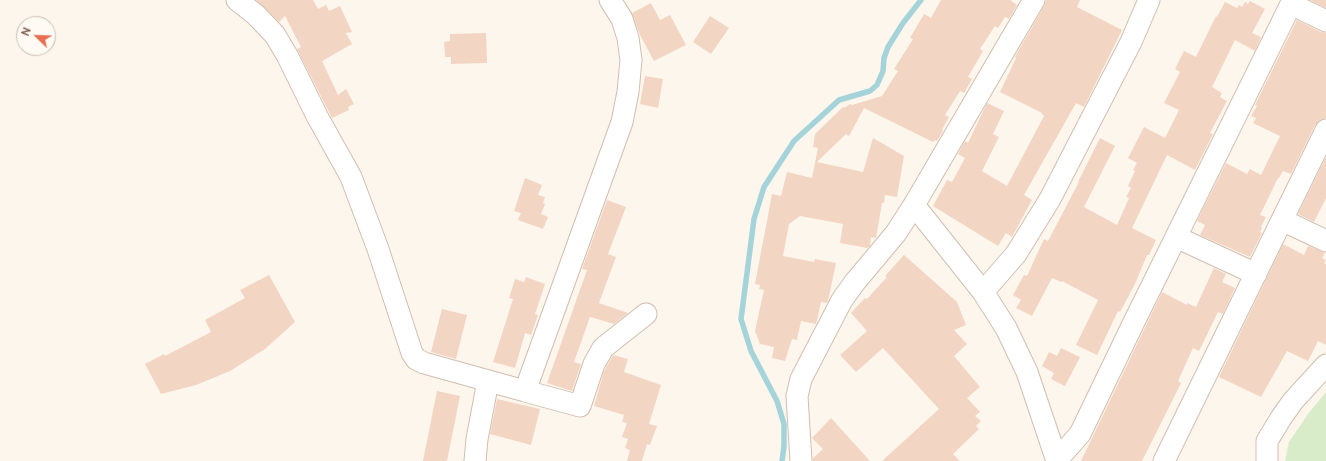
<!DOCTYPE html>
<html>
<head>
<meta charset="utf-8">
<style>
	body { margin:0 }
	#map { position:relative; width:1326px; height:461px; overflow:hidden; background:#fdf6ec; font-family:Ubuntu,sans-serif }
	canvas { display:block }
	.north { position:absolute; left:16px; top:16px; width:40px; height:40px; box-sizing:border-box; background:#fffaf3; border:1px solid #cabbb1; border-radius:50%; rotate:293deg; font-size:11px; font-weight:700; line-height:16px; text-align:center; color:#7a5c4d }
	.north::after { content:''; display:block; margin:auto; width:14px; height:18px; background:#e76f51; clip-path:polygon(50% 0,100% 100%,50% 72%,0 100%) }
</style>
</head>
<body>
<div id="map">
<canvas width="1326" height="461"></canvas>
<div class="north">N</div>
</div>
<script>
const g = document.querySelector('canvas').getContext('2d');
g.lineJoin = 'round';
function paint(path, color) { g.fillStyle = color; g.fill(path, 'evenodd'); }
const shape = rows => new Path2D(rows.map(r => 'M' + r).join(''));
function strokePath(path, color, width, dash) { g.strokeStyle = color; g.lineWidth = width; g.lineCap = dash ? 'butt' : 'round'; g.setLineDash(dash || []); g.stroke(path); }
paint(shape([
	[1326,392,1326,461,1285,461,1289,442,1308,414]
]), '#d8ecc9');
strokePath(shape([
	[782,461,784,446,784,424,777,401,751,351,741,319,754,219,764,187,794,141,839,100,870,91,877,85,883,71,884,58,888,47,903,23,921,0]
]), '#a5d3da', 5.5);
paint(shape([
	[256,0,313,0,318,9,326,5,329,11,340,6,352,32,346,33,352,44,322,61,338,95,346,89,354,104,348,107,349,110,332,118,297,49,301,47,285,16,279,22],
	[941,0,1010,0,1017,5,1009,19,1005,17,998,28,995,26,980,49,983,51,968,77,972,79,964,93,960,91,945,115,949,117,942,130,943,131,937,141,935,140,933,142,864,108,849,136,846,134,817,162,863,172,873,138,904,156,897,197,885,195,884,203,882,203,876,238,871,237,870,246,867,248,840,243,843,224,800,216,789,224,783,256,814,262,815,259,836,263,828,301,827,303,821,302,816,324,801,321,797,340,792,339,785,361,772,358,774,347,760,344,755,331,764,290,759,289,760,285,755,284,772,194,781,196,787,172,812,178,818,148,813,147,815,134,843,107,844,108,850,104,852,105,882,96,898,71,894,69,913,39,910,38,924,14,931,18],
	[1046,0,1080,0,1077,7,1122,30,1084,107,1076,103,1024,195,1032,200,1012,237,1006,233,998,246,933,206,947,180,952,182,965,158,958,154,965,141,968,143,987,103,1004,111,993,134,999,137,982,171,1007,186,1044,116,1042,114,1042,113,1000,92,1016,58,1015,57,1044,6],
	[1310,0,1326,0,1326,8],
	[1250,1,1265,9,1252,33,1261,37,1255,51,1235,40,1212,87,1222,93,1220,97,1227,101,1210,133,1213,134,1195,170,1167,155,1132,228,1156,240,1149,255,1147,255,1135,284,1120,312,1118,311,1097,355,1076,345,1098,300,1062,281,1061,282,1052,278,1032,316,1016,308,1021,300,1013,295,1024,275,1027,276,1044,239,1048,241,1079,182,1078,182,1100,138,1115,146,1084,207,1117,225,1129,198,1126,197,1131,188,1128,186,1135,171,1133,170,1137,163,1128,158,1144,127,1165,138,1179,110,1164,103,1180,72,1175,69,1184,51,1196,57,1216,16,1217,17,1225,2,1237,8,1239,5,1242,7,1245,2,1248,4],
	[651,3,660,20,670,15,686,45,654,61,640,35,632,13],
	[710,16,729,28,711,54,693,42],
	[1297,20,1321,32,1326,33,1326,118,1320,120,1315,125,1291,174,1283,171,1279,178,1278,178,1260,215,1266,217,1261,227,1262,228,1260,232,1262,233,1250,257,1200,235,1205,225,1197,221,1226,163,1247,174,1250,169,1261,175,1280,136,1253,123,1256,118,1251,116,1257,106,1255,105],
	[486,33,487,63,451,64,451,57,445,57,444,42,450,41,450,34],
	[645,76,663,79,658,108,640,104],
	[1326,157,1326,198,1314,222,1298,214],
	[525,178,542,185,538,195,545,197,543,203,545,204,541,214,548,217,543,229,518,220,521,213,514,211],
	[607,200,626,207,608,254,616,257,599,303,628,313,614,324,590,317,574,362,581,364,572,391,547,383,587,270,582,269],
	[1283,244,1304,255,1308,246,1325,253,1322,258,1326,260,1324,263,1326,264,1326,345,1318,341,1308,361,1287,351,1261,397,1219,377],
	[904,255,957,302,966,325,954,330,967,344,954,356,980,387,967,398,980,412,975,416,981,421,976,426,979,429,953,454,960,461,882,461,939,409,883,348,856,372,840,355,867,331,851,313,865,298,867,299,887,277,885,276],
	[1214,268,1226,274,1222,282,1235,288,1223,314,1218,312,1199,351,1193,348,1178,381,1181,383,1142,461,1081,461,1162,292,1187,305,1187,303,1196,307],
	[269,275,295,322,265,349,230,371,196,385,161,394,145,364,164,354,165,356,211,332,205,320,245,298,240,290],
	[526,277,545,284,535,314,538,315,531,335,525,333,515,368,493,362,513,299,509,298,515,279,524,282],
	[442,309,467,315,456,359,431,352],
	[1061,348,1080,357,1065,386,1051,379,1054,373,1042,366,1049,352,1057,356],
	[613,355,628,359,624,372,661,385,649,424,657,426,650,445,647,444,642,461,627,461,630,450,625,448,628,439,622,437,627,423,622,422,624,415,594,406,604,371],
	[437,391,460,396,447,461,423,461],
	[497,399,540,409,531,445,490,434],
	[831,418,870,461,813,461,813,458,823,449,812,438]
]), '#f3d5c3');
const minor = shape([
	[237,0,256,15,275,35,288,57,317,116,351,177,378,249,412,353,416,359,424,363,525,391,622,122,628,92,631,60,628,38,622,19,610,0],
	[1291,4,1326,21],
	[914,205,983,292,1006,328,1027,372,1057,461],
	[1282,220,1326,241],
	[1176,237,1256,274],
	[983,292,1016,254,1050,199,1131,42,1149,0],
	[525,391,580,406,594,364,603,348,646,314],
	[1057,460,1080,434,1132,326,1293,0],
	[475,461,477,439,488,381],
	[801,461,797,396,801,379,842,300,855,282,896,233,914,205,1034,0],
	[1164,461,1326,130],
	[1267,461,1267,441,1281,418,1293,401,1326,365]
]);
strokePath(minor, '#d1beb0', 23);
strokePath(minor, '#fff', 21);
</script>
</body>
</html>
